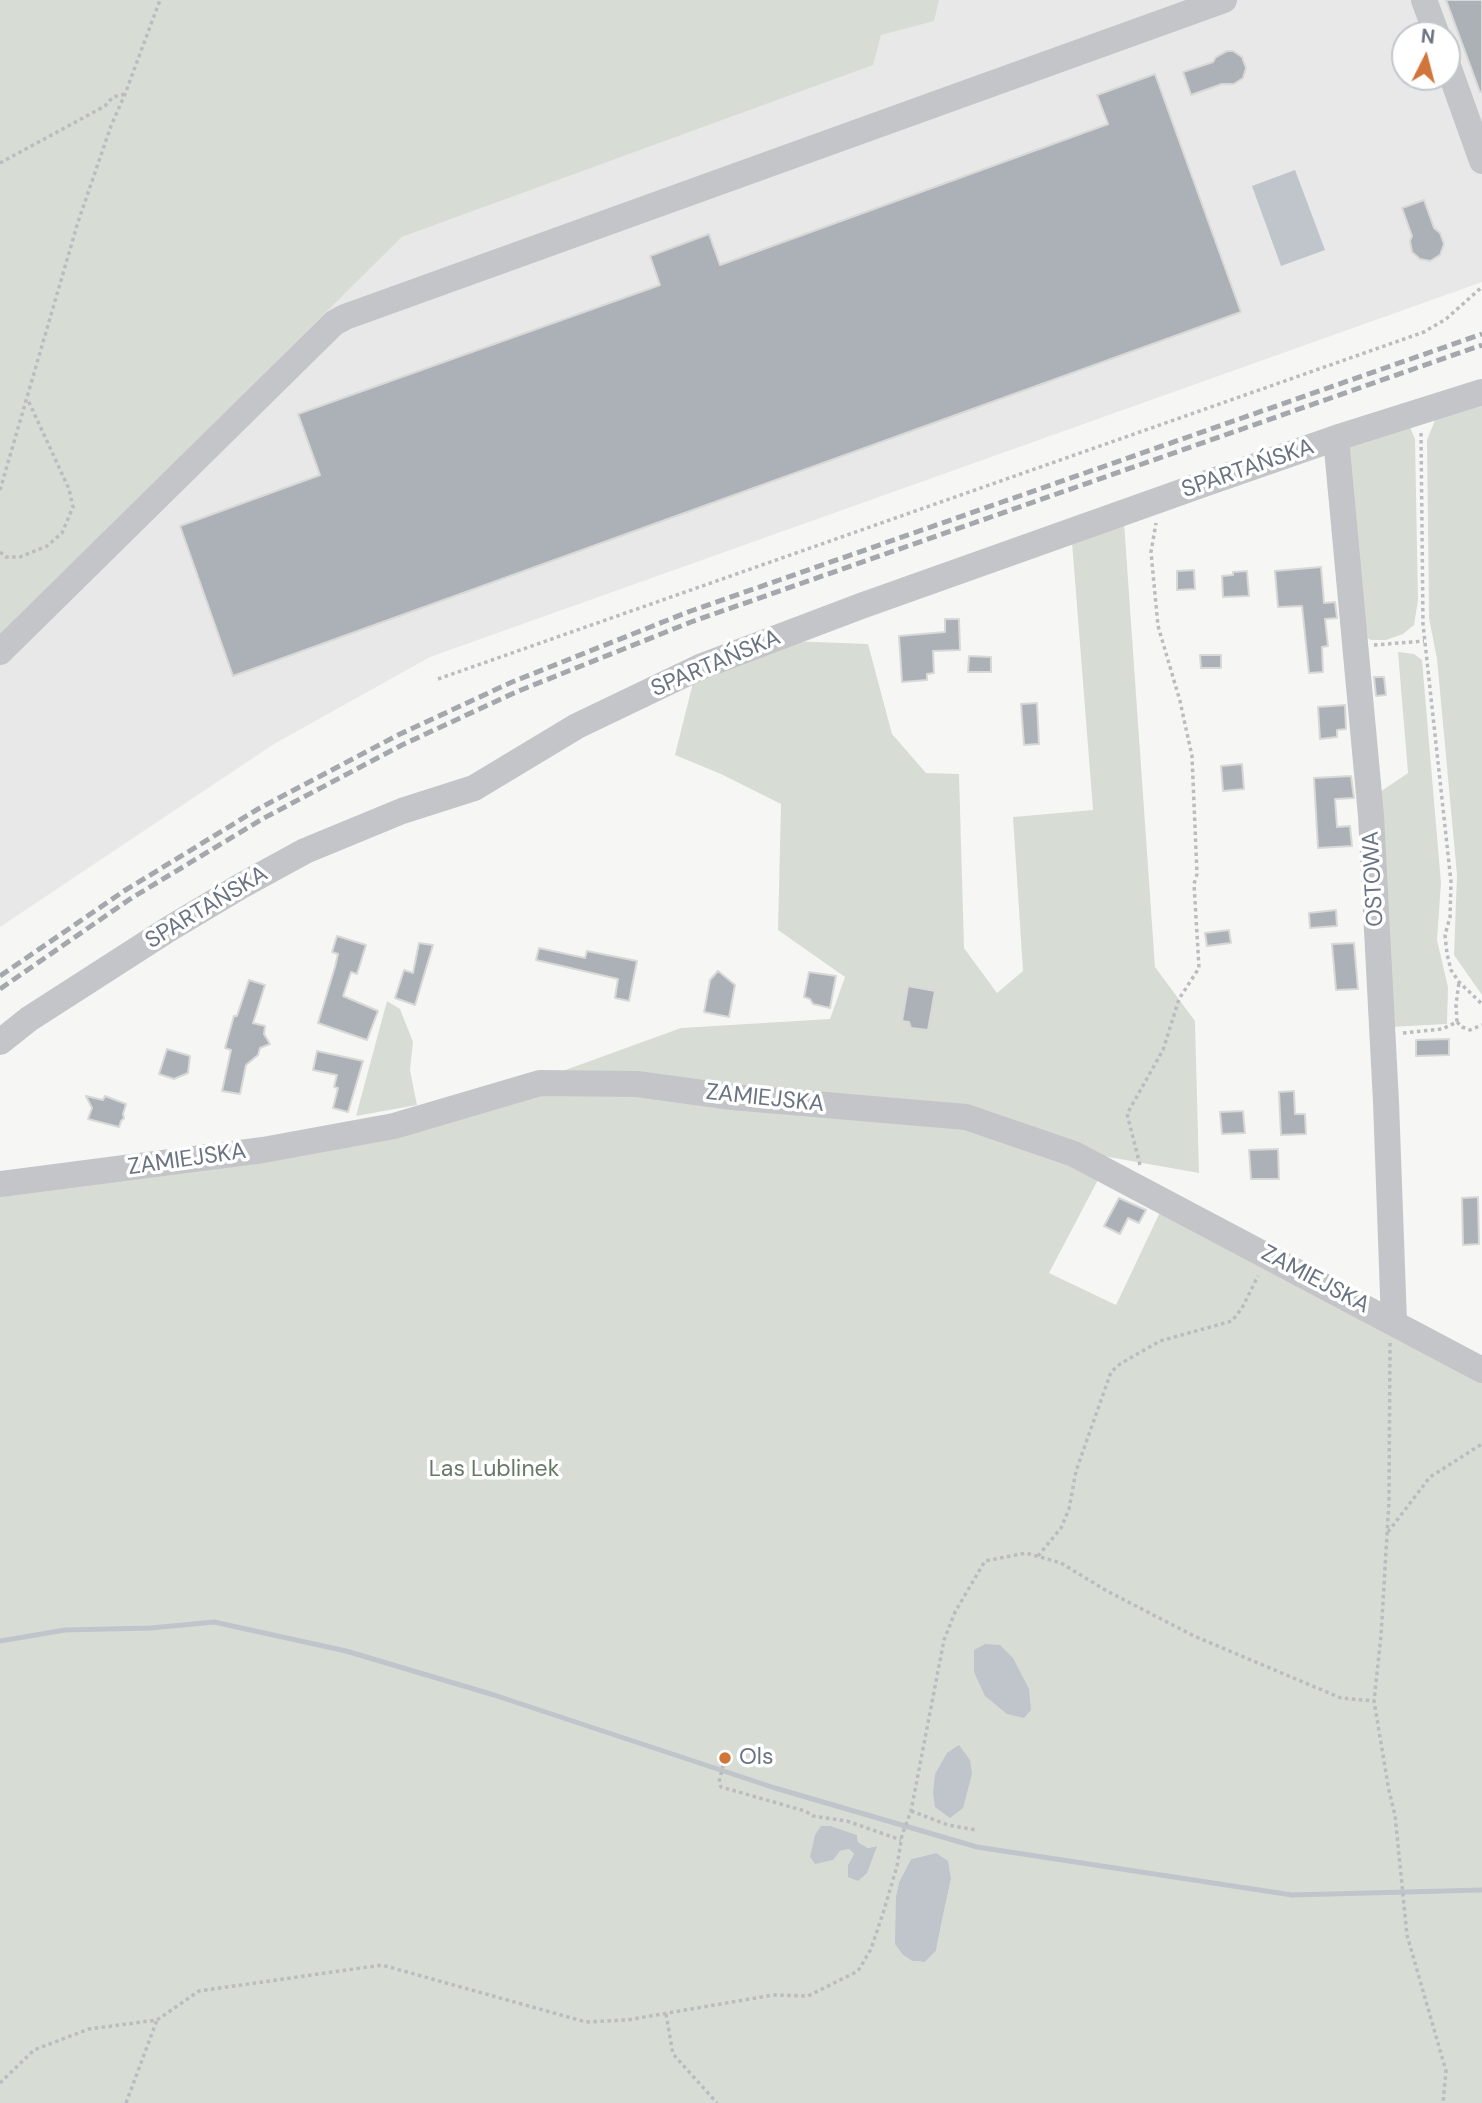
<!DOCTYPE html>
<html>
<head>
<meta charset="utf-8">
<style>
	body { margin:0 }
	#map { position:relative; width:1482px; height:2103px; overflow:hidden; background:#f6f7f4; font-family:"DM Sans",sans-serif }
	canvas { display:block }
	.north { position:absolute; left:1391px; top:21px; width:70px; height:70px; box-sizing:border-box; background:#fff; border:2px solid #c3c7cd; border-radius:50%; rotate:6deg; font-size:19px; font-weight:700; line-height:28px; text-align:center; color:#697382 }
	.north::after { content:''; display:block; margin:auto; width:24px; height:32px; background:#d0763a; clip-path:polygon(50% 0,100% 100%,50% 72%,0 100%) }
</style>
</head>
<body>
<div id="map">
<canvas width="1482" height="2103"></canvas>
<div class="north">N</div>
</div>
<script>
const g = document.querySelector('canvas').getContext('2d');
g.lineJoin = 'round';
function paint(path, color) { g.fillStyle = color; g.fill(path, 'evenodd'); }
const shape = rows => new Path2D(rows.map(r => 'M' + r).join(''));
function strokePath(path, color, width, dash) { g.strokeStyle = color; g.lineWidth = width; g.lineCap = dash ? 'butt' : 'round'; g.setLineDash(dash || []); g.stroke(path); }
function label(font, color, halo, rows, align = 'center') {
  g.font = font + ' "DM Sans",sans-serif'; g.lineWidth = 7; g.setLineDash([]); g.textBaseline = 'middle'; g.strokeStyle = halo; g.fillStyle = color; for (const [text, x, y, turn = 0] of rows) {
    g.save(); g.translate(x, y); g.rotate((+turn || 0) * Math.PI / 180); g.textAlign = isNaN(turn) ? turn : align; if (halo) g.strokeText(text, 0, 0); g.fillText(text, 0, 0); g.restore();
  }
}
paint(shape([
	[891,0,1482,0,1482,282,430,657,274,744,0,927,0,635,402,237,872,65],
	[1405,35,1447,35,1447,77,1405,77]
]), '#e7e8e7');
paint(shape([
	[0,0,939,0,934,21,881,35,873,65,402,237,0,635],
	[1482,400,1482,995,1454,955,1457,875,1437,659,1429,618,1427,440,1435,420],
	[1410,427,1415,439,1418,600,1414,625,1403,634,1386,640,1371,640,1359,634,1345,442],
	[1124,522,1155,967,1195,1021,1199,1173,1086,1153,967,1112,546,1077,681,1028,830,1019,845,977,778,930,781,804,721,774,675,755,694,679,788,641,868,644,892,734,926,773,959,774,964,948,997,993,1023,971,1013,817,1093,810,1072,542],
	[1398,652,1414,654,1422,660,1441,883,1437,940,1448,987,1447,1024,1389,1027,1374,796,1408,773],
	[387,1001,400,1009,413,1042,410,1070,417,1105,356,1116],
	[542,1089,963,1122,1100,1176,1049,1273,1116,1305,1162,1208,1482,1377,1482,2103,0,2103,0,1190],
	[831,1826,857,1835,858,1842,868,1848,876,1846,848,1865,854,1854,849,1849,840,1851,832,1860,815,1863,810,1857],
	[936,1853,951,1879,943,1916,936,1951,925,1962,912,1961,903,1955,896,1896,899,1882,911,1859]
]), '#d7ddd5');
paint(shape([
	[1295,170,1325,250,1281,266,1252,186],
	[985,1644,1000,1645,1013,1658,1029,1689,1031,1710,1024,1718,1007,1714,985,1696,974,1672,974,1650],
	[959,1745,970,1760,972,1774,963,1808,950,1818,935,1807,933,1793,935,1774,947,1753],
	[821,1826,831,1826,857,1835,858,1842,868,1848,877,1846,867,1873,858,1881,848,1877,848,1865,854,1854,849,1849,840,1851,833,1860,815,1864,810,1857,815,1835],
	[936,1853,948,1861,951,1879,943,1916,936,1951,925,1962,912,1961,903,1955,895,1944,896,1896,899,1882,911,1859]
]), '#bfc5cb');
strokePath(shape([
	[0,1641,65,1630,151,1628,214,1622,346,1651,494,1695,775,1788,977,1847,1292,1895,1482,1890]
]), '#bfc5cb', 5);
const building = shape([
	[1446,0,1482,0,1482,92,1480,92,1446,0],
	[1227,51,1233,51,1242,57,1246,68,1243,78,1234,84,1222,84,1191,95,1183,72,1213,62,1216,57,1227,51],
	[1155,74,1241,312,233,676,180,526,320,475,298,414,660,285,650,256,709,234,720,265,1108,124,1097,95,1155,74],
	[1424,200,1434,228,1440,233,1444,244,1440,255,1430,261,1420,259,1412,252,1410,241,1412,236,1402,208,1424,200],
	[1321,567,1324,603,1335,602,1337,618,1325,619,1328,646,1322,647,1323,672,1309,673,1302,606,1278,607,1275,571,1321,567],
	[1194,570,1195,589,1177,590,1177,571,1194,570],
	[1247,571,1249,596,1223,597,1222,576,1233,575,1233,572,1247,571],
	[945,619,959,619,960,650,933,651,934,673,927,674,927,680,902,682,899,636,945,632,945,619],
	[1200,655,1221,655,1221,668,1201,668,1200,655],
	[969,656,991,657,991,672,968,672,969,656],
	[1374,677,1384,677,1386,695,1376,696,1374,677],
	[1037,703,1039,744,1024,745,1021,704,1037,703],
	[1345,705,1346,729,1337,730,1337,737,1320,739,1318,707,1345,705],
	[1242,764,1244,789,1223,791,1221,766,1242,764],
	[1351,776,1354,798,1335,799,1337,827,1350,826,1352,846,1318,848,1314,778,1351,776],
	[1336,910,1337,926,1310,928,1309,913,1336,910],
	[1229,930,1231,943,1207,946,1205,933,1229,930],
	[337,936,366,945,357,974,351,972,343,996,378,1011,367,1040,318,1023,335,967,338,954,332,952,337,936],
	[419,943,433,945,415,1005,395,998,404,970,413,973,419,943],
	[1354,943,1358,989,1336,990,1332,944,1354,943],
	[539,948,585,958,587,951,637,961,629,1001,615,998,618,979,536,960,539,948],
	[718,971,735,985,729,1017,704,1012,710,980,718,971],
	[809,972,836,976,830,1008,813,1004,810,999,804,997,809,972],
	[249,980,265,985,253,1023,265,1026,264,1034,270,1044,260,1048,258,1055,246,1065,240,1094,222,1091,231,1050,225,1048,234,1016,237,1016,249,980],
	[908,986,935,991,928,1030,911,1028,909,1022,902,1021,908,986],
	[1449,1039,1449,1055,1416,1056,1416,1040,1449,1039],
	[167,1049,190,1056,188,1073,174,1079,159,1074,167,1049],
	[317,1051,363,1061,348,1112,333,1108,338,1088,334,1087,337,1075,313,1070,317,1051],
	[1294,1091,1295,1114,1305,1114,1306,1134,1281,1135,1279,1092,1294,1091],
	[86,1096,103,1100,105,1096,126,1104,123,1114,124,1118,121,1121,119,1127,88,1119,92,1108,86,1096],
	[1243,1111,1245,1133,1222,1134,1220,1112,1243,1111],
	[1278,1149,1279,1179,1251,1179,1249,1150,1278,1149],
	[1478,1197,1479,1244,1463,1245,1462,1198,1478,1197],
	[1119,1198,1146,1210,1139,1223,1128,1218,1120,1234,1104,1226,1119,1198]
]);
paint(building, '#acb0b7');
strokePath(building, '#d8d8d6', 2);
strokePath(shape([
	[0,163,105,106,113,97,125,94],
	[1421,433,1423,624,1451,882,1450,917,1445,935,1447,954,1451,970,1459,982,1482,1004],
	[0,490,78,222,111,126,125,94,160,0],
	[0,552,6,557,20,557,47,546,62,533,73,507,69,489,28,400],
	[1374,645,1424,641],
	[438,679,1424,332,1446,319,1482,287],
	[1457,1022,1462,1027,1470,1030,1482,1025],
	[1403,1033,1442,1029,1457,1022,1456,1005,1459,982],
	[1140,1165,1127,1114,1163,1050,1179,999,1199,968,1194,884,1197,874,1192,756,1180,701,1158,626,1151,552,1156,523],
	[1390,1343,1389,1501,1381,1636,1374,1701,1389,1791,1395,1815,1407,1935,1446,2071,1443,2103],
	[1388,1532,1430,1477,1482,1444],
	[1038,1556,1061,1528,1069,1509,1076,1471,1111,1372,1120,1364,1160,1341,1232,1321,1242,1308,1258,1276],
	[725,1758,719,1782,721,1787,805,1811,813,1816,847,1821,901,1840],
	[911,1811,948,1825,976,1830],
	[666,2014,673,2054,717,2103],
	[0,2083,34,2050,89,2029,157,2020,199,1991,382,1965,586,2022,627,2020,773,1995,808,1996,858,1971,871,1949,884,1910,897,1866,902,1835,911,1811,944,1640,955,1612,985,1561,1026,1553,1061,1563,1107,1591,1194,1636,1341,1698,1374,1701],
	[126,2103,157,2020]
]), '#babcbf', 3.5, [3.5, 3.5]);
strokePath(shape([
	[1424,0,1437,35],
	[1447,63,1482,161],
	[1336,438,1371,816,1386,1102,1394,1322],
	[0,652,334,323,345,317,1224,0],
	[0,1042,29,1019,169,929,241,886,305,851,402,811,474,788,577,726,700,667,861,606,1201,485,1336,438,1482,392],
	[0,1184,263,1150,394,1126,540,1083,637,1084,732,1097,966,1117,1074,1154,1482,1370]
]), '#c3c5c9', 26);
strokePath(shape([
	[0,976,124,891,258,809,398,735,512,682,688,612,1482,334],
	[0,989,130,899,264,818,402,745,516,692,691,622,1482,345]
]), '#a4a8ad', 5, [10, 5]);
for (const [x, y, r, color] of [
	[725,1758,7,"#d0763a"]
]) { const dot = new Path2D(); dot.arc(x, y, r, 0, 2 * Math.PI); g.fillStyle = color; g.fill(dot); strokePath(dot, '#fff', 2.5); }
label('23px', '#697382', '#fff', [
	["SPARTAŃSKA",1248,469,-19],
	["SPARTAŃSKA",716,664,-23],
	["OSTOWA",1374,879,-93],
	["SPARTAŃSKA",207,908,-31],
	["ZAMIEJSKA",765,1099,6],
	["ZAMIEJSKA",187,1160,-8],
	["ZAMIEJSKA",1315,1280,28]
]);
label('23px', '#687967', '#fff', [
	["Las Lublinek",494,1470]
]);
label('23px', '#697382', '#fff', [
	["Ols",739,1758]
], 'left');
</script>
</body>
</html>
